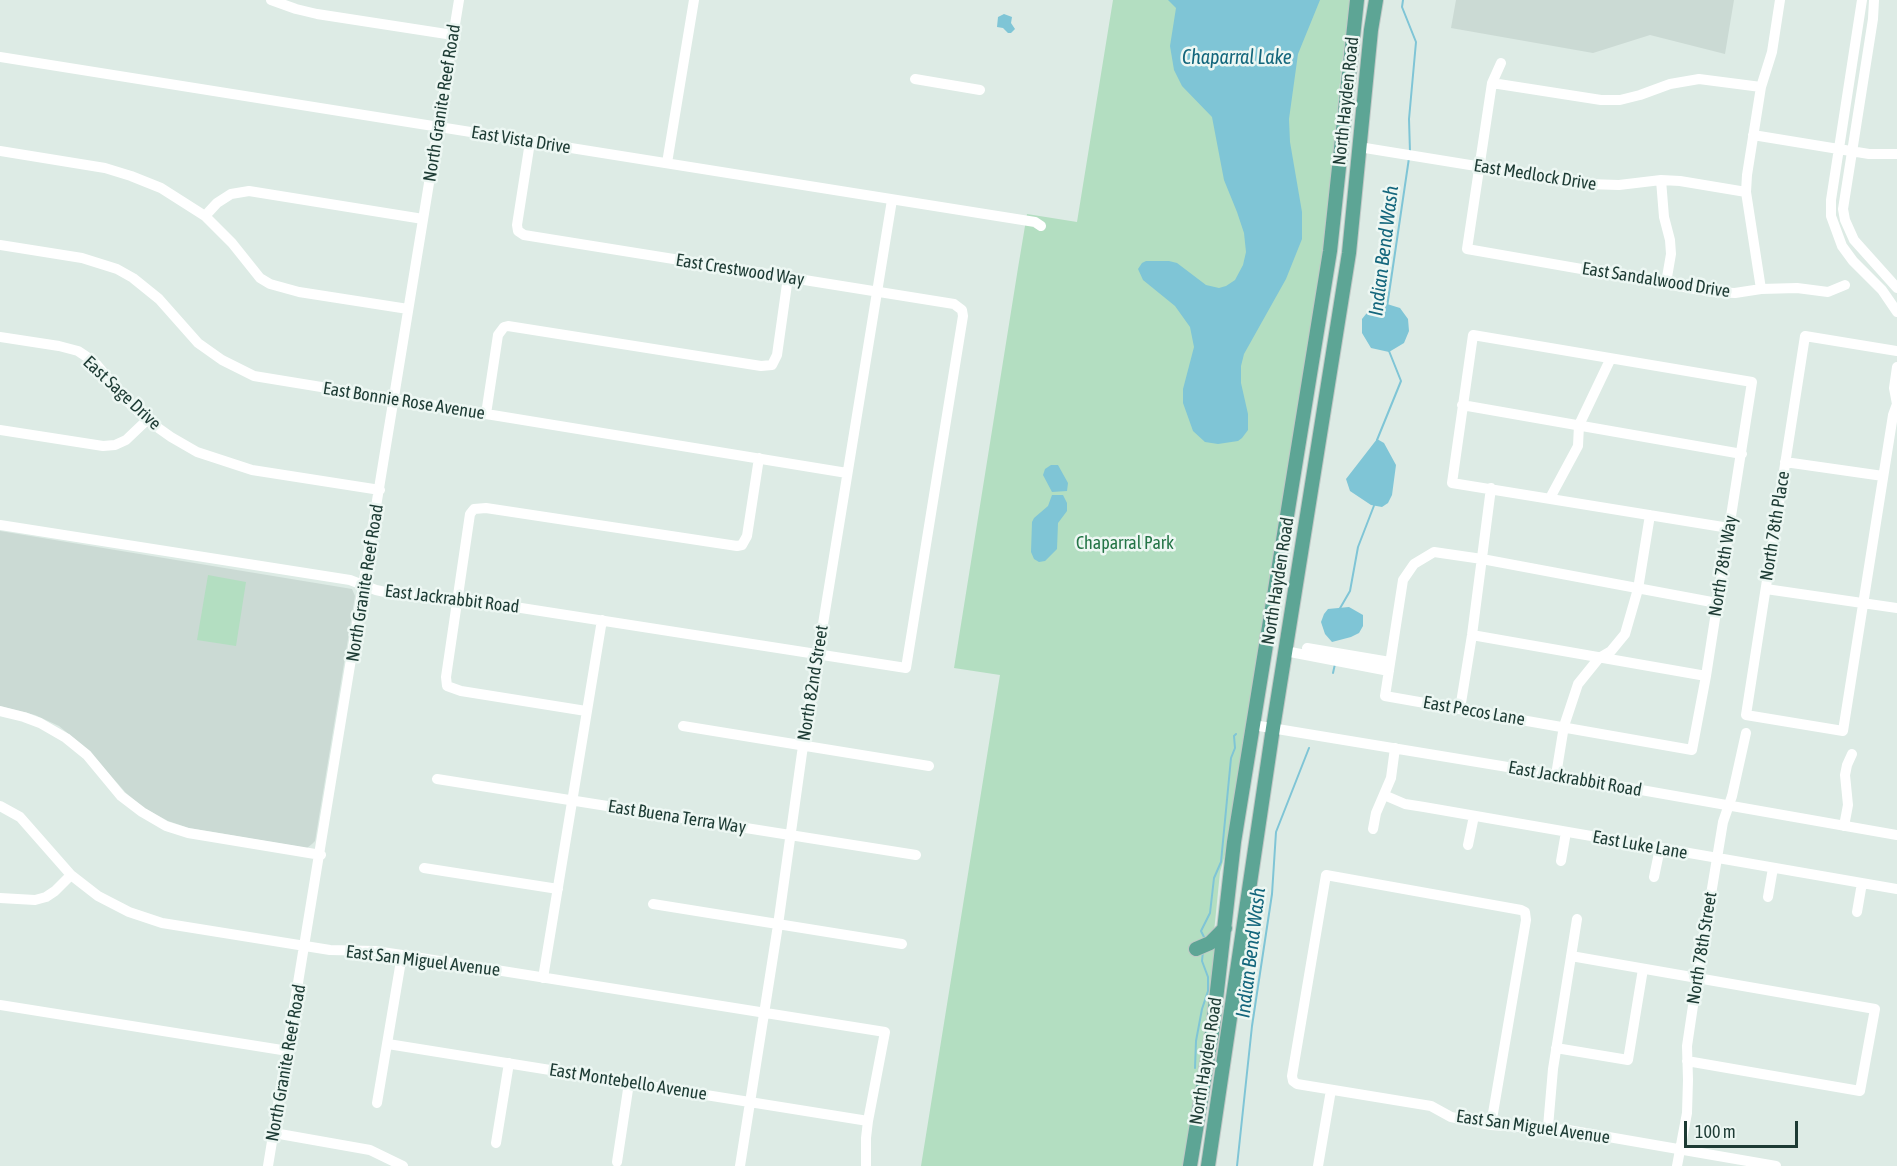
<!DOCTYPE html>
<html>
<head>
<meta charset="utf-8">
<style>
	body { margin:0 }
	#map { position:relative; width:1897px; height:1166px; overflow:hidden; background:#ddebe5; font-family:"Asap Condensed",sans-serif }
	canvas { display:block }
	.scale { position:absolute; left:1684px; top:1121px; width:114px; height:27px; box-sizing:border-box; border:3px solid #1d3b34; border-top:0; padding-left:8px; font-size:18px; line-height:21px; white-space:nowrap; color:#1d3b34; -webkit-text-stroke:4px #edf7f3; paint-order:stroke }
</style>
</head>
<body>
<div id="map">
<canvas width="1897" height="1166"></canvas>
<div class="scale">100 m</div>
</div>
<script>
const g = document.querySelector('canvas').getContext('2d');
g.lineJoin = 'round';
function paint(path, color) { g.fillStyle = color; g.fill(path, 'evenodd'); }
const shape = rows => new Path2D(rows.map(r => 'M' + r).join(''));
function strokePath(path, color, width, dash) { g.strokeStyle = color; g.lineWidth = width; g.lineCap = dash ? 'butt' : 'round'; g.setLineDash(dash || []); g.stroke(path); }
function label(font, color, halo, rows, align = 'center') {
  g.font = font + ' "Asap Condensed",sans-serif'; g.lineWidth = 5; g.setLineDash([]); g.textBaseline = 'middle'; g.strokeStyle = halo; g.fillStyle = color; for (const [text, x, y, turn = 0] of rows) {
    g.save(); g.translate(x, y); g.rotate((+turn || 0) * Math.PI / 180); g.textAlign = isNaN(turn) ? turn : align; if (halo) g.strokeText(text, 0, 0); g.fillText(text, 0, 0); g.restore();
  }
}
paint(shape([
	[1456,0,1734,0,1725,54,1650,35,1593,53,1451,28],
	[0,531,352,589,355,596,315,841,312,844,307,848,189,828,168,821,144,808,126,793,89,751,59,726,35,715,0,706]
]), '#cbdad4');
paint(shape([
	[1113,0,1350,0,1341,72,1325,239,1251,705,1227,848,1220,872,1214,932,1215,966,1184,1166,921,1166,1000,675,954,668,1018,268,1027,214,1077,222],
	[208,575,246,582,236,646,197,640]
]), '#b3dec1');
paint(shape([
	[1168,0,1320,0,1298,54,1289,119,1290,142,1302,212,1302,239,1286,279,1244,354,1241,366,1241,383,1248,414,1248,430,1242,438,1238,441,1218,444,1205,442,1193,431,1183,403,1183,389,1194,347,1190,327,1175,306,1143,280,1138,269,1142,263,1146,261,1169,261,1177,263,1206,285,1219,288,1226,286,1235,280,1243,265,1246,252,1244,233,1237,212,1224,180,1212,117,1182,86,1174,70,1170,46,1176,8],
	[1004,14,1012,17,1011,23,1015,29,1011,33,1008,33,1003,28,997,27,998,17],
	[1387,304,1400,308,1408,319,1409,331,1404,343,1389,352,1371,348,1362,333,1362,319,1370,309],
	[1377,439,1384,443,1396,465,1392,495,1388,503,1382,507,1371,505,1350,491,1346,479],
	[1051,465,1058,465,1068,483,1067,491,1052,492,1043,475,1045,469],
	[1052,495,1063,495,1067,503,1067,511,1058,523,1057,549,1045,561,1039,562,1034,559,1031,552,1032,522,1034,518,1048,506],
	[1349,607,1363,615,1363,626,1359,633,1351,637,1332,642,1325,634,1321,622,1324,614,1328,609]
]), '#7fc5d6');
strokePath(shape([
	[1403,0,1402,7,1416,42,1409,119,1410,152],
	[1387,307,1409,158],
	[1377,440,1401,381,1389,351],
	[1339,610,1350,591,1358,547,1375,503],
	[1333,673,1335,664],
	[1205,939,1201,931,1210,913,1214,878,1221,862,1231,758,1235,748,1234,736,1236,734],
	[1195,1068,1196,1041,1202,1009,1208,991,1208,977,1202,961,1203,951],
	[1237,1166,1252,1026,1272,894,1276,832,1309,748]
]), '#7fc5d6', 2);
const major = shape([
	[1196,949,1210,943,1225,928],
	[1190,1166,1213,1026,1234,842,1330,251,1357,0],
	[1208,1166,1273,728,1349,253,1371,30,1376,0]
]);
strokePath(major, '#c0c8c6', 16);
strokePath(shape([
	[271,0,296,9,317,14,453,35],
	[1862,0,1831,200,1831,216,1842,246,1853,261,1882,290,1897,312],
	[1874,0,1873,19,1843,209,1845,220,1854,240,1897,288],
	[0,57,1035,222,1041,226],
	[1501,63,1492,83,1467,249,1713,292,1735,293,1761,289,1797,288,1828,292,1845,285],
	[915,79,980,90],
	[1492,83,1601,100,1620,100,1640,95,1670,84,1699,79,1761,87],
	[1753,135,1869,154,1897,154],
	[1359,147,1587,184,1619,185,1661,180,1680,181,1746,192],
	[0,151,105,168,131,176,161,188,205,216,232,243,260,278,270,284,299,292,408,309],
	[667,163,694,0],
	[1661,180,1664,217,1670,240,1671,254,1666,283],
	[205,216,217,203,231,194,249,191,423,219],
	[0,245,82,258,117,269,133,278,159,299,198,343,222,360,254,376,847,473],
	[1761,289,1746,192,1747,175,1761,87,1772,52,1780,0],
	[0,337,59,346,78,351,87,357,97,365,126,400,147,420,171,437,197,452,252,470,380,490],
	[1897,351,1805,336,1746,715,1843,731,1893,415,1897,404],
	[1897,367,1894,388,1897,404],
	[1462,405,1742,454],
	[486,414,498,335,504,327,508,326,761,366,772,365,777,355,788,277],
	[0,430,103,446,115,445,126,440,147,420],
	[1785,462,1883,476],
	[1550,498,1578,446,1579,425,1610,360],
	[0,525,350,580,376,590,394,594,470,600,906,668,963,316,962,310,954,304,524,235,518,231,517,225,530,142],
	[1766,589,1897,608],
	[1717,603,1482,559,1434,552,1414,564,1403,580,1385,696,1692,750,1706,676,1752,382,1473,335,1452,483,1729,528],
	[1472,635,1706,676],
	[1307,648,1390,662],
	[1285,651,1389,671],
	[1460,709,1472,635,1491,488],
	[0,711,24,717,40,723,66,738,87,755,121,796,142,812,166,826,188,833,321,855],
	[586,711,461,691,447,686,446,677,470,514,474,509,486,508,737,546,742,545,747,536,759,458],
	[1253,725,1556,775,1897,835],
	[683,726,929,766],
	[1556,775,1564,726,1578,684,1599,658,1611,651,1625,634,1638,589,1650,515],
	[437,779,916,855],
	[1384,795,1405,804,1424,807,1897,889],
	[0,806,20,817,71,875,98,896,129,912,162,923,330,950,375,951,402,955,885,1032,868,1121,866,1138,866,1166],
	[1844,826,1848,805,1845,775,1847,765,1852,754],
	[1373,829,1376,813,1391,778,1395,748],
	[1468,845,1474,816],
	[1561,861,1566,832],
	[424,868,558,889],
	[1654,877,1660,848],
	[1768,897,1773,868],
	[0,898,35,900,46,897,55,891,71,875],
	[653,904,902,944],
	[1857,912,1862,883],
	[1571,956,1875,1009,1860,1091,1687,1061],
	[543,978,602,620],
	[0,1005,288,1051],
	[388,1044,868,1121],
	[1556,1048,1628,1060,1643,969],
	[377,1103,402,955],
	[1491,1125,1526,920,1525,912,1521,910,1326,875,1292,1076,1293,1081,1297,1084,1431,1106,1451,1117,1491,1125,1568,1130,1776,1166],
	[1548,1127,1553,1069,1577,919],
	[274,1133,370,1150,403,1166],
	[496,1143,509,1063],
	[617,1162,629,1083],
	[268,1166,459,0],
	[740,1166,778,925,802,753,892,200],
	[1318,1166,1331,1090],
	[1677,1166,1687,1113,1688,1080,1687,1046,1697,979,1723,822,1732,796,1746,733]
]), '#fff', 10);
strokePath(major, '#5da595', 14);
label('18px', '#1d3b34', '#edf7f3', [
	["North Hayden Road",1346,101,-84],
	["North Granite Reef Road",442,103,-81],
	["East Vista Drive",521,140,9],
	["East Medlock Drive",1535,175,9],
	["East Crestwood Way",740,270,9],
	["East Sandalwood Drive",1656,280,9],
	["East Sage Drive",122,393,43],
	["East Bonnie Rose Avenue",404,401,9],
	["North 78th Place",1775,526,-81],
	["North 78th Way",1723,566,-81],
	["North Hayden Road",1278,581,-81],
	["North Granite Reef Road",365,583,-81],
	["East Jackrabbit Road",452,599,7],
	["North 82nd Street",813,683,-81],
	["East Pecos Lane",1474,711,10],
	["East Jackrabbit Road",1575,779,10],
	["East Buena Terra Way",677,817,9],
	["East Luke Lane",1640,845,10],
	["North 78th Street",1702,948,-81],
	["East San Miguel Avenue",423,961,7],
	["North Hayden Road",1206,1061,-81],
	["North Granite Reef Road",286,1063,-80],
	["East Montebello Avenue",628,1082,9],
	["East San Miguel Avenue",1533,1127,8]
]);
label('18px', '#247547', '#edf7f3', [
	["Chaparral Park",1125,543]
]);
label('italic 20px', '#13667c', '#edf7f3', [
	["Chaparral Lake",1237,58],
	["Indian Bend Wash",1384,251,-83],
	["Indian Bend Wash",1251,953,-83]
]);
</script>
</body>
</html>
